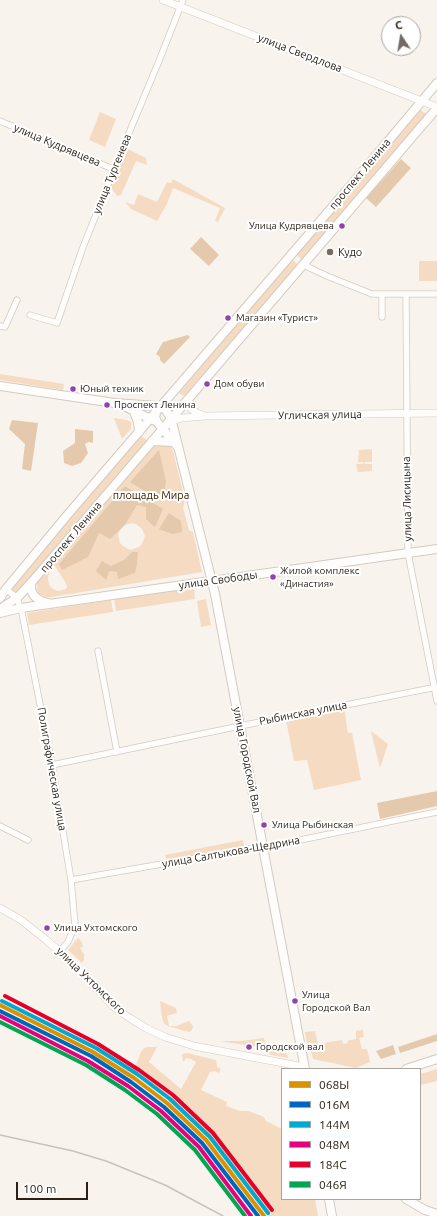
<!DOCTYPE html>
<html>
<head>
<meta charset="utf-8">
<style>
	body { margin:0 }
	#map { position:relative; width:437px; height:1216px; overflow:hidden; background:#f9f3ed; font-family:Ubuntu,sans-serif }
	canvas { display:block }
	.legend { position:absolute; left:281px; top:1068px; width:140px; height:132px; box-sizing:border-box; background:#fff; border:1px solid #aaa6a2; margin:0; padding:5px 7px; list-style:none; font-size:12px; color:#2b2116 }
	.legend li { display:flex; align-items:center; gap:8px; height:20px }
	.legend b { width:20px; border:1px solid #aaa6a2 }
	.north { position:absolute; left:381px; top:16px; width:40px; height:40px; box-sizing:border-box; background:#fff; border:1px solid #aaa6a2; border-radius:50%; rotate:348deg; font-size:11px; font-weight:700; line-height:16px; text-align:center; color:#2b2116 }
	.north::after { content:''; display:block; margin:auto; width:14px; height:18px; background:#736a61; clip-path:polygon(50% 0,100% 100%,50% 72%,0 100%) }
	.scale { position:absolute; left:16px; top:1182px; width:72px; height:18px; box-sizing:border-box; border:2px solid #2b2116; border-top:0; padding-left:5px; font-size:12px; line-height:14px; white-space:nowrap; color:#2b2116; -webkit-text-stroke:3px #fff; paint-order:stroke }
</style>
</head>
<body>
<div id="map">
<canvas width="437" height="1216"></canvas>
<ul class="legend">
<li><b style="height:5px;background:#d89203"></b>068Ы</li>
<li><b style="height:5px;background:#0065bd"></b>016М</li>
<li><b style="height:5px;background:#00a9ce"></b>144М</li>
<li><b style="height:5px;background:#e5007d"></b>048М</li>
<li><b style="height:5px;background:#e4002b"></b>184С</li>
<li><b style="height:5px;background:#00a651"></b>046Я</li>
</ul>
<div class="north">С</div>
<div class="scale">100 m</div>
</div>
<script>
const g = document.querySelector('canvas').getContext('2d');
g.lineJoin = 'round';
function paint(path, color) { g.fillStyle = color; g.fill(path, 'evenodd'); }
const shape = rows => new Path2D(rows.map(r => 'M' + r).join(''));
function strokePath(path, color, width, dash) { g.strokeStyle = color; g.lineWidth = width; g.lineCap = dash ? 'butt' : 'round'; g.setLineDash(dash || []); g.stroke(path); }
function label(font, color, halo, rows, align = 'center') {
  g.font = font + ' Ubuntu,sans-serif'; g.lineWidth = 4; g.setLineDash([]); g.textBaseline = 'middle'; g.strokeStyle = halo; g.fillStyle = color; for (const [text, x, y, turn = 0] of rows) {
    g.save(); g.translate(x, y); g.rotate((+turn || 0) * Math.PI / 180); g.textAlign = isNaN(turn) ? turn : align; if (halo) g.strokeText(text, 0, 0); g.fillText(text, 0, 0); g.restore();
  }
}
paint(shape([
	[419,109,427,114,302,260,297,255],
	[100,112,116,119,105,147,89,140],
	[126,148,146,158,147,165,136,161,121,195,117,196,110,186],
	[173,179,225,208,218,222,215,221,220,208,173,188,167,204,157,221,131,209,125,202,134,205,138,194,157,202,167,182,171,183],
	[292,259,298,265,184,396,179,393],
	[419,261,437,261,437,281,419,281],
	[0,374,64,384,63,390,0,380],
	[114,418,127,420,131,422,131,429,122,439],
	[140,435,148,441,18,593,13,592,12,590,13,586],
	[156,443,169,444,173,451,185,500,183,508,189,530,193,532,202,572,52,597,46,597,39,594,37,590,37,581,151,446],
	[132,523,136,524,142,529,145,536,142,544,139,547,130,550,123,546,120,543,118,535,119,532,124,525],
	[55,566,64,580,67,586,66,589,58,591,53,589,49,585,48,578,50,569],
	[372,449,372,462,365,462,364,464,372,464,372,471,358,472,357,469,356,464,363,464,363,462,358,462,359,450],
	[194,587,195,599,116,611,114,598],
	[206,599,211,625,201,627,197,601],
	[111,600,113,612,29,625,27,613],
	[344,708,348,733,352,733,361,780,314,790,307,760,294,761,286,720,288,720,287,718],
	[371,731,388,744,380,768],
	[243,840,244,846,167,861,165,855],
	[78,938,82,942,83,947,80,948,84,954,84,960,82,963,68,950],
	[160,1001,176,1008,177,1013,169,1015,167,1016,169,1026,177,1026,189,1021,193,1026,192,1030,189,1032,168,1026,164,1024,162,1018],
	[363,1030,364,1037,359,1038,362,1049,367,1049,370,1062,356,1068,313,1059,311,1051,308,1049,305,1032,315,1031,318,1044,342,1040,343,1044,348,1043,347,1041,356,1039,356,1031],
	[264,1038,266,1048,283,1052,287,1054,288,1058,271,1055,264,1048,219,1041,241,1041],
	[148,1047,157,1047,149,1062,181,1089,196,1062,191,1059,186,1058,184,1061,183,1061,182,1054,187,1053,216,1060,217,1067,221,1069,219,1073,215,1071,210,1072,201,1090,227,1102,226,1106,240,1111,248,1111,264,1117,266,1121,282,1129,282,1199,315,1199,318,1216,268,1216,202,1131,166,1097,134,1070,141,1052,144,1048],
	[437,1069,437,1081,420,1085,420,1074]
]), '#f4dbc2');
paint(shape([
	[401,159,411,168,376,207,366,198],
	[201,237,219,255,209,266,190,249],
	[188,335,190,337,164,364,160,360,160,357,156,354,163,342],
	[12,420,38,423,31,471,22,469,25,444,9,429],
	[75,429,93,431,93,443,89,442,85,444,88,453,81,463,72,466,64,463,63,451,75,443],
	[159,450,166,482,164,493,159,500,130,482],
	[125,486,163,509,155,527,146,519,146,507,137,505,125,525,110,539,99,533,88,557,62,570,59,564],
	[169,513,181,521,182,532,172,534,159,529],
	[132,552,138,552,137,564,135,573,118,579,117,572,109,571,106,580,96,571,102,561,111,566,124,560],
	[437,791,437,806,380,819,377,803],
	[437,1034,437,1041,400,1053,398,1047],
	[393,1045,396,1054,381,1059,376,1051]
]), '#e4c9ad');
const minor = shape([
	[0,121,113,169],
	[303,264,310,268,327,276,372,294,437,294],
	[406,294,408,553,437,701],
	[30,315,57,323,83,247,104,195,111,176,159,61,183,0],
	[382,317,382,294],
	[0,326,5,327,17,300],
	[6,589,17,598,22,613,52,765,71,880,75,925,68,942,60,951],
	[98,651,117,752],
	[52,765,240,726,437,687],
	[0,826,28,840],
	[71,880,247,849,271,846,437,812]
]);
const tertiary = shape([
	[163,0,437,107],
	[184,403,197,413,204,416],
	[169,421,182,418,204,416,437,413],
	[0,908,21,920,45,939,66,957,113,1006,128,1017,146,1028,165,1037,194,1046,304,1067]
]);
const secondary = shape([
	[0,386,114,403,158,406,165,409,171,418,215,594,305,1069],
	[124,406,155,421],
	[133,409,138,422,139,432],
	[156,413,155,417,157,422,177,446],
	[152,441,174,442],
	[31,583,31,590,34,596,41,601,48,603],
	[0,598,6,589,69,513,352,184,437,83],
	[0,609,17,598,31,583,437,108],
	[0,613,21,608,437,549],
	[406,1069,437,1059],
	[329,1199,332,1216],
	[406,1199,425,1210,437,1214]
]);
strokePath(minor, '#d2cbc3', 7);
strokePath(tertiary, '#d2cbc3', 8);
strokePath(secondary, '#d2cbc3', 10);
strokePath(minor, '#fefdfc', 5.5);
strokePath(tertiary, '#fefdfc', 7);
strokePath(secondary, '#fefdfc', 8);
strokePath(shape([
	[0,1135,73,1151,106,1161,165,1185,223,1216]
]), '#c5c3c1', 1.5);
strokePath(shape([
	[0,1005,93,1052,134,1078,167,1103,206,1140,264,1216]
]), '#d89203', 4);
strokePath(shape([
	[0,1011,91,1056,131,1082,164,1107,202,1143,258,1216]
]), '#0065bd', 4);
strokePath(shape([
	[2,1001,96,1048,137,1074,170,1099,210,1137,268,1213]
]), '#00a9ce', 4);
strokePath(shape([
	[0,1016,88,1061,128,1086,161,1111,199,1147,251,1216]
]), '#e5007d', 4);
strokePath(shape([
	[5,996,98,1044,139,1070,173,1095,213,1133,272,1210]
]), '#e4002b', 4);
strokePath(shape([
	[0,1022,86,1065,125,1090,157,1114,195,1150,245,1216]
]), '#00a651', 4);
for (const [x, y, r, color] of [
	[342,226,3.5,"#8e44ad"],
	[330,252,4,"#736a61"],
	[228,318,3.5,"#8e44ad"],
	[207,384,3.5,"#8e44ad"],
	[73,389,3.5,"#8e44ad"],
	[107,405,3.5,"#8e44ad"],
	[273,577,3.5,"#8e44ad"],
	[264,825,3.5,"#8e44ad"],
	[47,928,3.5,"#8e44ad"],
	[295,1001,3.5,"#8e44ad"],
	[249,1047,3.5,"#8e44ad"]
]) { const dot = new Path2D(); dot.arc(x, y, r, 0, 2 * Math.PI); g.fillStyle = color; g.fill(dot); strokePath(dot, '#fff', 1.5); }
label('10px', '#2b2116', '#fff', [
	["Улица Кудрявцева",334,226,"right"],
	["Магазин «Турист»",236,318],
	["Дом обуви",214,384],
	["Юный техник",80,389],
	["Проспект Ленина",114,405],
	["Жилой комплекс",280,571],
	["«Династия»",280,584],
	["Улица Рыбинская",272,825],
	["Улица Ухтомского",54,928],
	["Улица",302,995],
	["Городской Вал",302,1008],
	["Городской вал",256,1047]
], 'left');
label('11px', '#2b2116', '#fff', [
	["улица Свердлова",300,53,21],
	["улица Кудрявцева",57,145,23],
	["улица Тургенева",112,174,-68],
	["проспект Ленина",360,174,-50],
	["Угличская улица",320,415,-1],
	["улица Лисицына",407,499,-91],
	["проспект Ленина",71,537,-50],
	["улица Свободы",218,580,-8],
	["Рыбинская улица",303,713,-11],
	["улица Городской Вал",247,760,79],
	["Полиграфическая улица",52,769,80],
	["улица Салтыкова-Щедрина",231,852,-10],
	["улица Ухтомского",91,981,44]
]);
label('11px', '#2b2116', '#fff', [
	["Кудо",338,252]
], 'left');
label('11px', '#3f2200', '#fff', [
	["площадь Мира",151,495]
]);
</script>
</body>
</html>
